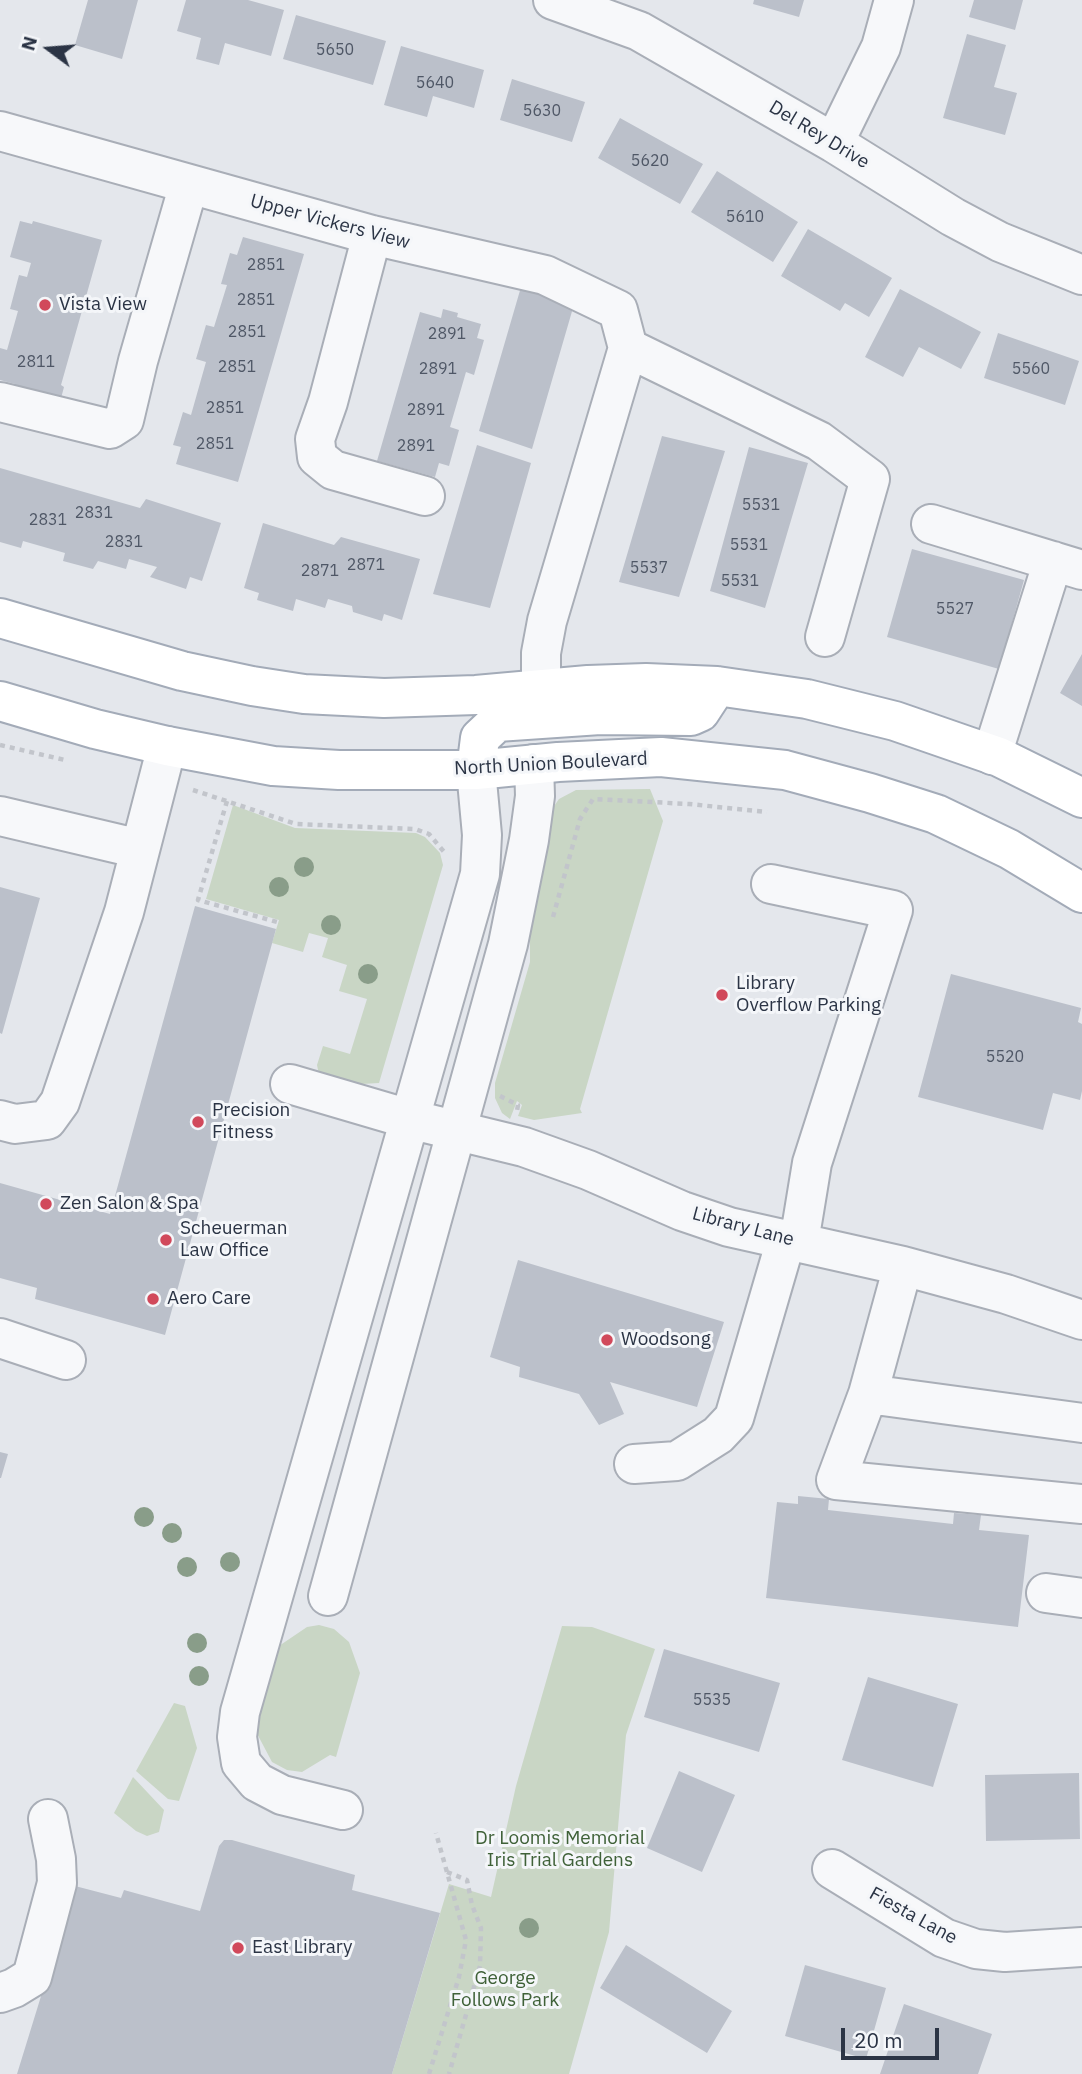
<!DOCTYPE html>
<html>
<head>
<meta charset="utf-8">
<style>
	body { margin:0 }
	#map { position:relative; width:1082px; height:2074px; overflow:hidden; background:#e4e7ec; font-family:"IBM Plex Sans",sans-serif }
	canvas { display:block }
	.north { position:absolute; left:14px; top:14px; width:70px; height:70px; -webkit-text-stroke:5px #f4f6f9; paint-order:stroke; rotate:286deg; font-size:19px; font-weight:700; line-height:28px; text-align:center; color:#2b3445 }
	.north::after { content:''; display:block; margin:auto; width:24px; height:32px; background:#2b3445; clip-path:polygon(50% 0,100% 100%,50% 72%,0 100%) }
	.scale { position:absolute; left:841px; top:2028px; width:98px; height:32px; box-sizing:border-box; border:4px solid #2b3445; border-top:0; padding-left:9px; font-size:21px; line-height:24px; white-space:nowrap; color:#2b3445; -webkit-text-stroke:5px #f4f6f9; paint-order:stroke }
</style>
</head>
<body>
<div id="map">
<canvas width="1082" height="2074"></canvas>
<div class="north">N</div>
<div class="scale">20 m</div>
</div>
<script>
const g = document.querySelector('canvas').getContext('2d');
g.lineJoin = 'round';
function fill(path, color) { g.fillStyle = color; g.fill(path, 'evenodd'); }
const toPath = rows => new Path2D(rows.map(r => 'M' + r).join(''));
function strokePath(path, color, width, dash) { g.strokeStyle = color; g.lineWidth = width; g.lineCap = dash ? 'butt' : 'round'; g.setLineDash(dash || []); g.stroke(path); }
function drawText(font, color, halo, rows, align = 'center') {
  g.font = font + ' "IBM Plex Sans",sans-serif'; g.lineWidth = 6; g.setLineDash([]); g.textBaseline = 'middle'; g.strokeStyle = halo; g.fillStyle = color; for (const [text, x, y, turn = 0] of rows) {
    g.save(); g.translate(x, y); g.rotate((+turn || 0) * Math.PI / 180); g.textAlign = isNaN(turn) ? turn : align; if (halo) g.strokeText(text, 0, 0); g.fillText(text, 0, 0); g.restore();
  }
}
fill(toPath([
	[650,789,663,821,580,1109,582,1113,534,1120,518,1116,522,1105,517,1101,510,1119,502,1113,495,1098,495,1083,530,962,530,915,550,812,559,799,576,790],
	[233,805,295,828,416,833,425,837,440,853,443,865,379,1083,362,1084,321,1074,318,1070,317,1065,323,1046,350,1054,367,999,339,991,347,965,322,957,328,938,309,933,303,952,272,943,279,920,206,899],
	[319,1625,334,1629,349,1642,360,1673,336,1757,330,1755,302,1772,287,1770,272,1762,253,1726,276,1648,307,1627],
	[562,1626,592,1627,655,1649,626,1735,609,1932,569,2074,392,2074,449,1884,491,1897,516,1786],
	[174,1703,185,1706,197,1748,179,1801,168,1799,136,1771],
	[133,1777,164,1810,159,1832,147,1836,136,1831,114,1813]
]), '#c9d6c5');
fill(toPath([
	[88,0,138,0,122,59,75,45],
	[186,0,248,0,284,10,271,56,225,43,219,65,196,59,201,38,177,31],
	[754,0,804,0,799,17,753,4],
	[974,0,1023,0,1015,30,969,17],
	[296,15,386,41,373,85,283,59],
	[967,34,1006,45,994,87,1017,93,1005,135,943,118],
	[401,46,484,70,474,108,433,96,427,117,384,105],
	[512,79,585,102,572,142,500,120],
	[620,118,703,164,680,204,598,158],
	[717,171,798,222,773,262,691,212],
	[20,221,32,224,33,221,102,240,61,385,64,387,60,402,14,390,15,384,0,380,0,348,7,350,18,311,10,309,19,275,27,277,31,263,10,257],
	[808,229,892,278,869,317,845,303,840,311,781,276],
	[243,237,304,254,238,482,176,464,181,447,173,445,183,412,191,415,206,362,196,359,206,325,214,327,227,285,221,284,230,253,237,255],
	[521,287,575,301,532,449,479,431],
	[900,289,981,332,961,369,919,347,903,377,865,357],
	[443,309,458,313,457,317,481,324,477,338,484,340,474,375,466,372,450,427,459,430,449,466,439,463,435,477,377,461,420,312,441,318],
	[998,333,1079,361,1065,405,984,378],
	[662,436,725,451,679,597,619,582],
	[477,445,531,463,490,608,433,594],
	[749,447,808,463,765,608,710,591],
	[0,468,140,508,146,499,221,523,202,581,190,577,186,589,150,577,157,567,129,559,126,569,98,561,93,569,63,561,65,553,23,541,21,548,0,542],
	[263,523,334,545,341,537,420,559,402,620,384,614,382,621,353,612,352,606,328,599,325,608,296,599,293,611,257,600,259,593,244,588],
	[912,549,1024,580,999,669,887,637],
	[1082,654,1082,706,1060,693],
	[0,887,40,898,2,1034,0,1033],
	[195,906,276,929,165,1335,35,1299,37,1288,0,1278,0,1183,110,1214],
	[951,974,1081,1008,1078,1022,1082,1024,1082,1091,1080,1100,1053,1093,1043,1130,918,1097],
	[518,1260,724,1322,697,1407,610,1382,624,1414,599,1425,579,1394,519,1377,520,1367,490,1357],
	[0,1452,8,1454,1,1478,0,1478],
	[798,1496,829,1499,828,1510,953,1524,954,1513,981,1515,979,1530,1029,1535,1018,1627,766,1598,777,1502,798,1504],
	[664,1649,780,1683,759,1752,644,1717],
	[868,1677,958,1704,933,1787,842,1760],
	[679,1771,735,1795,702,1872,647,1848],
	[1079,1773,1080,1839,986,1841,985,1775],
	[224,1840,232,1840,355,1875,352,1890,440,1913,392,2074,17,2074,75,1886,121,1898,124,1890,200,1911,219,1846],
	[626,1945,732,2011,707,2053,600,1988],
	[805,1965,886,1988,866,2059,785,2036],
	[904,2004,992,2034,978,2074,880,2074]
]), '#bbc0ca');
const minor = toPath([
	[553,0,639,31,834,143,953,217,1000,242,1082,275],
	[0,131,372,235,545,275,618,310,628,348],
	[834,143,881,47,894,0],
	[372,235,328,402,315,439,317,457,333,470,425,496],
	[0,402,110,429,124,420,138,361,189,184],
	[931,524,1082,570],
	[541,689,541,653,547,621,628,348,819,441,870,479,825,637],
	[992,755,1053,561],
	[0,816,140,849],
	[771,884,893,910,812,1163,799,1242],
	[290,1084,409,1119,524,1147,588,1170,682,1211,729,1227,903,1266,1006,1294,1082,1320],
	[0,1120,15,1124,47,1120,60,1102,124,912,167,746],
	[903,1266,868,1394,1082,1423],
	[0,1338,66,1360],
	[868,1394,836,1480,1082,1504],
	[634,1464,677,1461,718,1435,734,1418,786,1240],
	[1046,1593,1082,1598],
	[328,1596,508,944,529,840,535,796,534,764],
	[343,1810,282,1795,257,1782,241,1763,237,1737,240,1712,480,874,482,835,476,770],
	[832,1869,944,1938,976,1949,1005,1952,1082,1947],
	[0,1993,14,1988,32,1977,57,1883,56,1859,48,1819]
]);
const major = toPath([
	[0,618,182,671,252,686,304,694,384,698,476,695,588,685,646,683,717,686,807,699,895,721,999,757,1082,798],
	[0,701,95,729,167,746,273,766,339,770,476,770,558,762,661,757,785,770,870,793,936,814,1009,849,1082,893],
	[476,770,480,738,497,722,600,715,691,716,700,712,717,686]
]);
strokePath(minor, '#a9aeb7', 42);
strokePath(major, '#a3abb8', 42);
strokePath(toPath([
	[0,745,65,760],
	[193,790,296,824,415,829,429,834,445,853],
	[227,801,198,900,277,922],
	[553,917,580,819,593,799,689,804,767,812],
	[500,1096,518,1105,517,1111],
	[447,1872,467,1880,472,1905,481,1928,480,1966,449,2074],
	[429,2074,459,1977,466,1940,436,1833]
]), '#c2c5cb', 4.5, [5, 5]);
strokePath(minor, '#f7f8fa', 38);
strokePath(major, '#fff', 38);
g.fillStyle = '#899d89';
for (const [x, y] of [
	[304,867],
	[279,887],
	[331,925],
	[368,974],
	[144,1517],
	[172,1533],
	[230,1562],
	[187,1567],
	[197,1643],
	[199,1676],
	[529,1928]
]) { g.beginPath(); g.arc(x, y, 10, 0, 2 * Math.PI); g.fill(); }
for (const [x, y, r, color] of [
	[45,305,7,"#d1495b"],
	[722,995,7,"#d1495b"],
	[198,1122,7,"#d1495b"],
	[46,1204,7,"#d1495b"],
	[166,1240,7,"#d1495b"],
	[153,1299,7,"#d1495b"],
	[607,1340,7,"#d1495b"],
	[238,1948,7,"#d1495b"]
]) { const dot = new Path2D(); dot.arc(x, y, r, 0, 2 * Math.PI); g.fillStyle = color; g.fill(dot); strokePath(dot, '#f4f6f9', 2.5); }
drawText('16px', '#4f5766', null, [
	["5650",335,50],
	["5640",435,83],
	["5630",542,111],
	["5620",650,161],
	["5610",745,217],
	["2851",266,265],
	["2851",256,300],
	["2851",247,332],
	["2891",447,334],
	["2811",36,362],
	["2851",237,367],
	["2891",438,369],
	["5560",1031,369],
	["2851",225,408],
	["2891",426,410],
	["2851",215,444],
	["2891",416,446],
	["5531",761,505],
	["2831",94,513],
	["2831",48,520],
	["2831",124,542],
	["5531",749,545],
	["2871",366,565],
	["5537",649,568],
	["2871",320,571],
	["5531",740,581],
	["5527",955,609],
	["5520",1005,1057],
	["5535",712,1700]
]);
drawText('19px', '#2b3445', '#f4f6f9', [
	["Del Rey Drive",819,135,31],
	["Upper Vickers View",330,222,15],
	["North Union Boulevard",551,764,-3],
	["Library Lane",743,1227,15],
	["Fiesta Lane",913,1916,29]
]);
drawText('19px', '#2b3445', '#f4f6f9', [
	["Vista View",59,305],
	["Library",736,984],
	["Overflow Parking",736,1006],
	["Precision",212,1111],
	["Fitness",212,1133],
	["Zen Salon & Spa",60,1204],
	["Scheuerman",180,1229],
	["Law Office",180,1251],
	["Aero Care",167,1299],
	["Woodsong",621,1340],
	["East Library",252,1948]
], 'left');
drawText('19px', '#3f6138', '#f4f6f9', [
	["Dr Loomis Memorial",560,1839],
	["Iris Trial Gardens",560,1861],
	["George",505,1979],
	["Follows Park",505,2001]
]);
</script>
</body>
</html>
